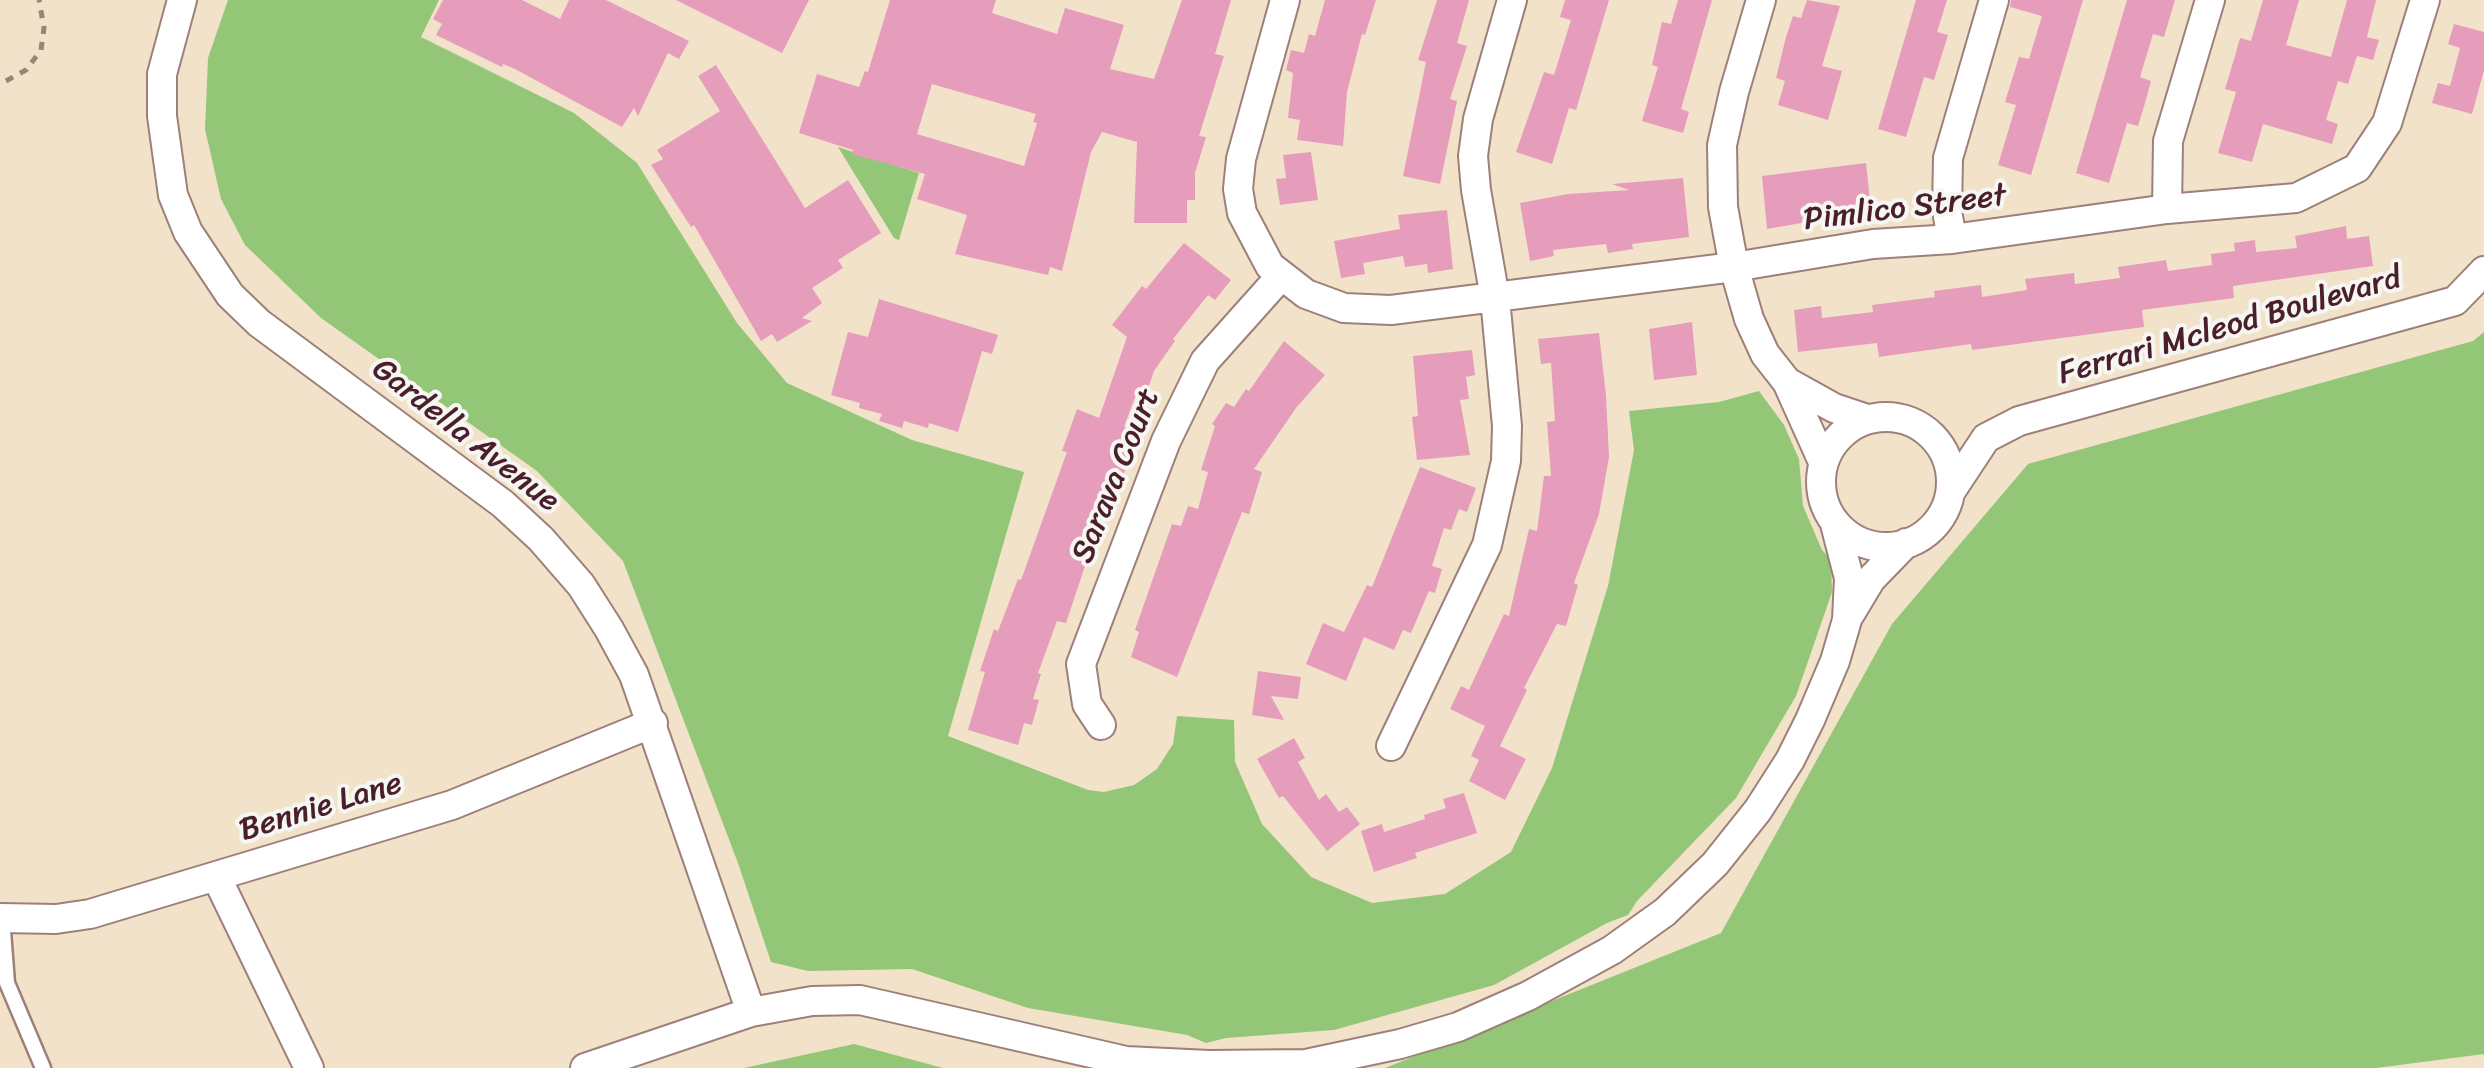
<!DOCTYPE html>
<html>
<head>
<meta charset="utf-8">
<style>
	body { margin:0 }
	canvas { display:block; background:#f2e2c9 }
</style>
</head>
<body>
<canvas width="2484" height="1068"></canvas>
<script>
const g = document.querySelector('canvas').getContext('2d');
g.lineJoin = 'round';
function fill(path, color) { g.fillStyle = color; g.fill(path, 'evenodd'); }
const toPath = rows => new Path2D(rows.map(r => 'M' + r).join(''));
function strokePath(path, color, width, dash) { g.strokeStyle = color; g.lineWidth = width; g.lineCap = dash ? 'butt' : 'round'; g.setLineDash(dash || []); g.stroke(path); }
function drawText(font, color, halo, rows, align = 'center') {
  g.font = font + ' Sriracha,sans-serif'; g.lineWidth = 8; g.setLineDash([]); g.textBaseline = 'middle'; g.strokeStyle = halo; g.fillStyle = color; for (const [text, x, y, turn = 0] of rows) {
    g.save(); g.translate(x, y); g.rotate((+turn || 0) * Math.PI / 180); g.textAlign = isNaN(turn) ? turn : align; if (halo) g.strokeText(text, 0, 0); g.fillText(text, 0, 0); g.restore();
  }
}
fill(toPath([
	[228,0,439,0,421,37,574,113,637,163,737,323,787,383,912,440,1024,472,948,736,1088,790,1104,792,1134,785,1157,769,1173,744,1177,716,1234,720,1235,762,1262,824,1311,877,1372,903,1445,894,1511,852,1552,768,1608,586,1634,450,1629,411,1719,402,1759,391,1784,425,1799,459,1803,506,1822,550,1831,559,1832,592,1796,696,1736,798,1637,901,1628,915,1607,923,1494,985,1334,1030,1226,1038,1206,1043,1187,1035,1028,1008,912,969,808,971,771,962,738,863,623,561,537,471,321,318,245,245,221,199,205,129,208,58],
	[838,147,919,173,899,240,894,238],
	[2484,332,2484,1054,2376,1068,1385,1068,1721,933,1892,624,2028,464,2473,341],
	[854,1044,943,1068,744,1068]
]), '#94c677');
fill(toPath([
	[443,0,522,0,560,19,569,0,606,0,689,41,679,59,668,53,638,116,634,108,622,127,515,69,503,64,502,67,436,35,442,24,433,19],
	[676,0,809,0,782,53],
	[890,0,996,0,992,13,1057,34,1065,8,1124,25,1110,69,1154,79,1182,0,1231,0,1215,54,1224,56,1199,136,1206,137,1195,173,1195,200,1187,200,1187,223,1134,223,1137,142,1102,132,1091,152,1062,271,1050,267,1048,275,955,254,967,215,917,199,925,174,852,154,853,150,799,133,817,74,859,87,865,71,868,72],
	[932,84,1036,114,1033,122,1037,123,1024,166,917,134],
	[1325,0,1376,0,1365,35,1362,34,1347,92,1343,146,1297,140,1300,120,1288,118,1293,73,1286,70,1291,50,1304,53,1309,34,1315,36],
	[1437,0,1469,0,1457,43,1467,46,1450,99,1457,101,1440,184,1403,176,1426,62,1418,60],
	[1565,0,1609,0,1576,110,1569,108,1552,164,1516,152,1544,72,1554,75,1571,20,1560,17],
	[1678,0,1712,0,1681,109,1689,112,1683,133,1642,121,1658,67,1652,65,1662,22,1671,24],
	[1807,0,1840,6,1822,66,1842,71,1828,120,1778,105,1785,81,1776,78,1786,37,1793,16,1801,18],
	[1916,0,1947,0,1937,32,1948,35,1934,80,1924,77,1906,137,1878,129],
	[2011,0,2083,0,2031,175,1998,165,2016,105,2005,102,2019,57,2029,59,2042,16,2010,7],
	[2127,0,2175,0,2164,37,2153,34,2140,77,2151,81,2145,103,2138,126,2127,123,2109,183,2076,173],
	[2263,0,2299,0,2286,45,2331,57,2347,0,2376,0,2367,37,2379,40,2373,60,2357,56,2348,84,2338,81,2326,120,2338,124,2332,144,2263,124,2252,162,2218,153,2236,92,2225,89,2235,56,2240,38,2251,41],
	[2454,24,2484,32,2484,70,2472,114,2432,103,2438,83,2450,86,2460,48,2448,44],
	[716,65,805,208,848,180,881,233,838,260,843,268,812,288,822,303,802,318,812,321,777,342,772,334,761,341,694,225,691,227,651,165,663,159,657,150,720,111,698,76],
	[1311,152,1318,200,1280,205,1276,179,1286,178,1283,155],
	[1866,163,1871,211,1848,214,1850,225,1825,228,1824,219,1767,229,1762,176],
	[1683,178,1689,237,1632,244,1633,249,1608,253,1606,244,1553,250,1554,256,1530,261,1520,203,1568,194,1629,190,1612,184],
	[1447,210,1453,269,1428,273,1427,264,1405,267,1403,256,1363,263,1365,274,1341,278,1334,241,1400,229,1398,215],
	[2346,226,2347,239,2369,236,2373,266,2233,286,2234,298,2142,310,2144,327,1972,350,1971,344,1879,357,1877,343,1798,352,1794,310,1821,306,1822,318,1873,312,1872,305,1935,297,1934,291,1981,285,1982,297,2027,290,2025,279,2074,273,2075,284,2097,281,2120,278,2118,267,2166,260,2168,271,2212,265,2211,254,2235,251,2234,243,2255,240,2256,252,2297,248,2295,236],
	[1184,243,1231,280,1215,300,1208,295,1173,339,1175,341,1154,371,1147,392,1138,389,1124,427,1128,429,1122,447,1132,450,1112,507,1102,503,1081,564,1085,566,1066,623,1057,621,1038,673,1041,674,1033,699,1039,700,1032,725,1024,723,1018,745,968,730,985,672,980,671,994,629,998,631,1018,579,1021,580,1067,452,1062,451,1077,409,1099,418,1127,337,1112,325,1142,286,1146,289],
	[879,299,998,335,992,354,982,351,958,432,929,423,928,428,904,421,902,428,879,421,882,414,859,408,860,403,831,395,848,332,868,337],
	[1692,322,1697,375,1654,380,1649,329],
	[1599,333,1606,395,1609,457,1599,514,1574,583,1578,585,1566,626,1557,624,1524,688,1527,690,1500,746,1526,759,1505,800,1469,781,1479,760,1471,756,1485,726,1450,709,1461,686,1469,690,1504,614,1509,616,1529,529,1537,531,1544,476,1551,476,1547,422,1555,421,1551,363,1541,364,1538,339],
	[1284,341,1325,375,1296,408,1254,469,1262,472,1249,514,1242,512,1177,677,1131,657,1139,632,1135,630,1172,524,1181,526,1188,506,1198,509,1208,472,1201,470,1215,426,1212,424,1226,403,1234,407,1246,389,1249,391],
	[1472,350,1475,375,1466,377,1469,399,1460,400,1470,455,1417,460,1412,417,1418,416,1413,356],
	[1420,467,1476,488,1467,512,1459,509,1451,530,1444,528,1432,566,1442,569,1435,593,1429,591,1411,633,1403,630,1394,650,1364,637,1346,681,1306,664,1323,623,1344,632,1367,585,1372,587],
	[1258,671,1301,677,1298,699,1271,696,1284,720,1252,715],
	[1294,738,1305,758,1298,762,1319,800,1326,794,1339,812,1347,807,1360,824,1327,851,1283,796,1279,798,1257,759],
	[1464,793,1477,833,1415,853,1417,858,1374,872,1361,831,1382,824,1384,832,1425,819,1424,815,1446,808,1443,799]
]), '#e69dbc');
const service = toPath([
	[2,918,7,983,43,1068]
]);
const minor = toPath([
	[182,0,162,74,162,116,173,195,188,232,230,295,259,323,503,504,541,539,581,585,609,629,634,675,751,1012],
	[1285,0,1241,159,1238,189,1242,213,1270,266,1306,294,1344,308,1391,310,1734,267,1873,244,1952,239,2167,209,2296,198,2357,168,2387,123,2425,0],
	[1761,0,1734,92,1722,145,1723,207,1734,267,1749,319,1765,354,1787,382,1823,462],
	[2167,209,2168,141,2210,0],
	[1952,239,1947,211,1948,158,1994,0],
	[1789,383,1834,408,1867,419],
	'1821 482a65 65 0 1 1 130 0a65 65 0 1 1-130 0Z',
	[1951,491,1986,438,2019,421,2455,301,2484,271],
	[1850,614,1871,579,1906,543],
	[1101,725,1087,704,1081,664,1166,441,1205,361,1281,276],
	[1391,746,1487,545,1506,461,1507,426,1495,298,1476,190,1473,156,1478,119,1512,0],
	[216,876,309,1068],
	[0,918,56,919,90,914,452,805,653,723],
	[585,1068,751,1012,812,1001,860,1000,1126,1061,1209,1065,1306,1064,1400,1044,1458,1027,1528,996,1612,950,1665,912,1715,864,1758,810,1790,760,1810,720,1835,661,1847,620,1849,578,1835,524]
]);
strokePath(service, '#9e807a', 19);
strokePath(minor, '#9e807a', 32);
strokePath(toPath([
	[6,81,26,70,41,50,44,28,39,0]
]), '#9e807a', 5, [8, 8]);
strokePath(service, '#fff', 14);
strokePath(minor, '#fff', 28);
drawText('32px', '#4a1f2b', '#f6f6f2', [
	["Pimlico Street",1905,209,-7],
	["Ferrari Mcleod Boulevard",2230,327,-16],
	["Gardella Avenue",465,436,38],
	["Sarava Court",1117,476,-68],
	["Bennie Lane",321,808,-17]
]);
</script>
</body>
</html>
